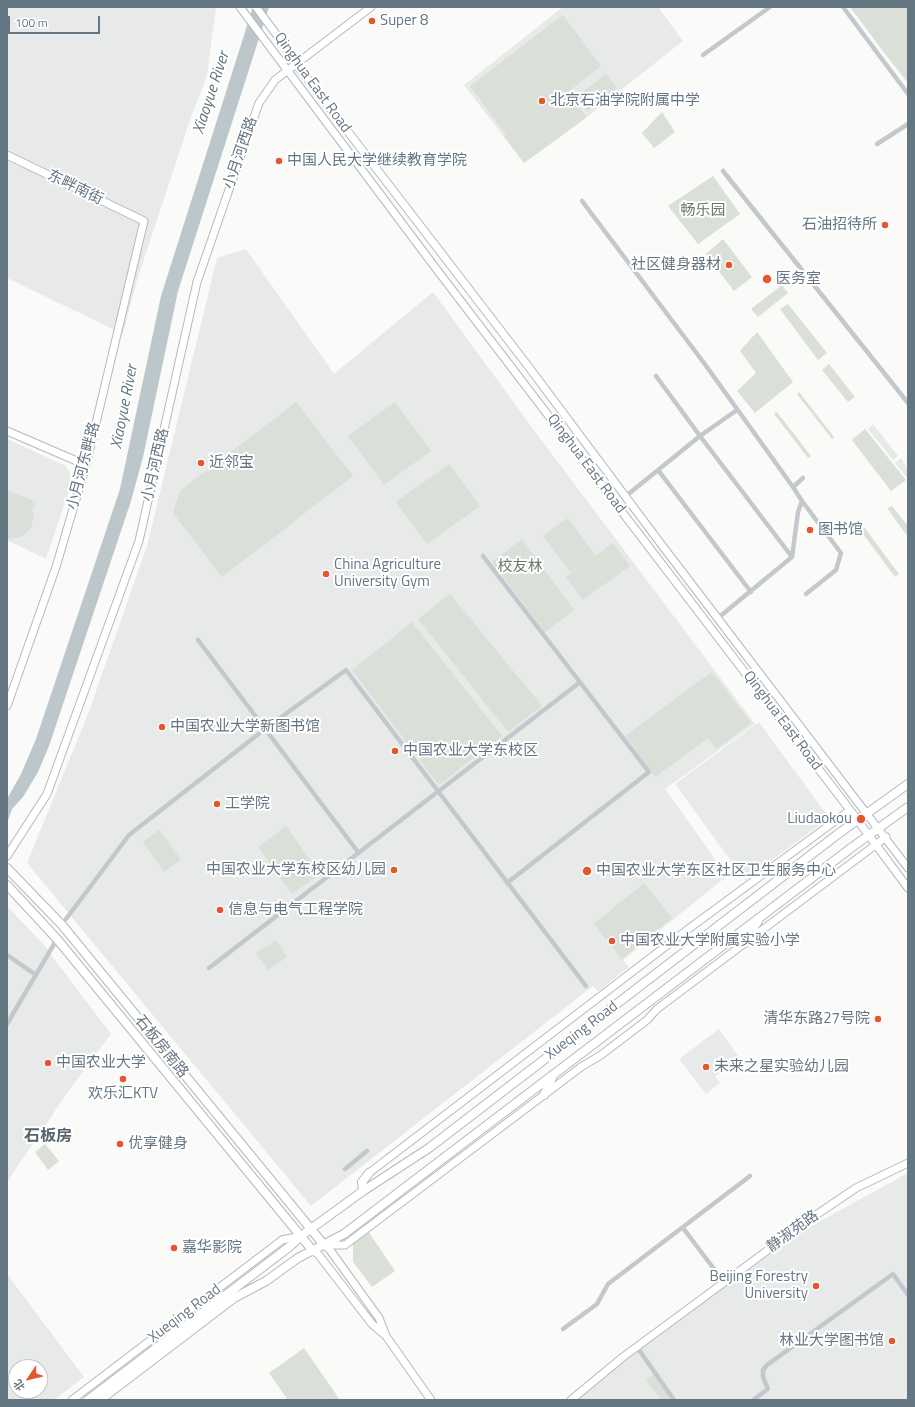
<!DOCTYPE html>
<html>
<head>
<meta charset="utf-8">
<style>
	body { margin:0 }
	#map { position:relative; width:915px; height:1407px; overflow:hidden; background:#fafaf8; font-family:"Titillium Web","Noto Sans SC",sans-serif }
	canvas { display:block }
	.frame { position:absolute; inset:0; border:8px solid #657683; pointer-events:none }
	.north { position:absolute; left:8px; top:1359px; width:40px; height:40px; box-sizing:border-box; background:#fff; border:1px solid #c1c8cd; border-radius:50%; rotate:235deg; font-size:11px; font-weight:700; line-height:16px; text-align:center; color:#657683 }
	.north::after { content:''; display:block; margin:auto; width:14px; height:18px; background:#e4572e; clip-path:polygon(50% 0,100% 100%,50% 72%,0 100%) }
	.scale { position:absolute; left:8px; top:16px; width:92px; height:18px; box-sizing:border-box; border:2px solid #657683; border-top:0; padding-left:5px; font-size:12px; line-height:14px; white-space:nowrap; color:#657683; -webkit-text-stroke:3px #fff; paint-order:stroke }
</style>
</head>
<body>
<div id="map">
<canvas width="915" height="1407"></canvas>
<div class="frame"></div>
<div class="north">北</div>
<div class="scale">100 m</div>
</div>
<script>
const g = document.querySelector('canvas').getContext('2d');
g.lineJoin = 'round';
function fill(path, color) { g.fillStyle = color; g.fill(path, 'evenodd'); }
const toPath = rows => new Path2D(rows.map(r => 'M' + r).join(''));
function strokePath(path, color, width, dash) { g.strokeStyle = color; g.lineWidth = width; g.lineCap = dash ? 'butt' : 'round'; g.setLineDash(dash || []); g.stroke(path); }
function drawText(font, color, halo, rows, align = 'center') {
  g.font = font + ' "Titillium Web","Noto Sans SC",sans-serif'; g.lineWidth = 4; g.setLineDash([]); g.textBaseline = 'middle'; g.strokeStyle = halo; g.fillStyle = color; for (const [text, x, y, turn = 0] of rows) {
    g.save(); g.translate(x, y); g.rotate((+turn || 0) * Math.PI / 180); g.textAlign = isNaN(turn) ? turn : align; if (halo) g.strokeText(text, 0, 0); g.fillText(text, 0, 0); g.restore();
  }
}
fill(toPath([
	[7,7,216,7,207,76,192,114,137,280,123,334,7,278],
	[563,7,658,7,683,41,587,117,524,163,464,85],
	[246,249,334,374,433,292,539,437,755,724,665,789,727,876,623,960,629,967,598,991,593,986,311,1206,27,863,88,714,147,546,217,258],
	[873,424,898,456,893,460,868,429],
	[7,439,66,466,73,479,46,559,7,540],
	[901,458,908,469,908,476,906,477,895,463],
	[759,722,829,818,745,880,675,784],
	[7,906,43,944,111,1034,67,1093,7,1182],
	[719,1029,739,1057,715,1076,720,1083,706,1094,679,1059],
	[908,1173,908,1400,570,1400,793,1236],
	[7,1274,84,1377,54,1400,7,1400],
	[16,1367,40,1367,40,1391,16,1391]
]), '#e8e9e9');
fill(toPath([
	[850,7,908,7,908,83,882,50],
	[563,15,601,66,568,92,587,117,524,163,504,136,506,135,470,86],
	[606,74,617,88,587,111,576,97],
	[662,112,675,132,654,148,642,133],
	[713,176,740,214,698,244,668,206],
	[723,239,752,277,734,291,706,254],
	[782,285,788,293,758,317,751,309],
	[788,304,827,353,818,360,780,309],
	[757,332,793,382,755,413,737,391,756,373,740,351],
	[829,364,855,397,848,402,822,370],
	[799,392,834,437,832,439,797,394],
	[296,402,353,476,222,577,173,513,180,491],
	[395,402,431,451,384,485,348,436],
	[777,412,811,456,808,458,774,414],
	[865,429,906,480,891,491,852,440],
	[449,464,480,506,427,544,396,502],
	[7,490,36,502,32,509,34,516,31,528,22,536,10,539,7,537],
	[892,506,908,526,908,537,887,508],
	[568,518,595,555,571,573,543,536],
	[864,527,899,574,895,577,860,530],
	[522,539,574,610,545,632,492,562],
	[613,543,630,566,583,600,566,577],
	[450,594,542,706,508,732,418,619],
	[412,622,502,736,439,785,352,670],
	[712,672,751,723,716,749,708,738,655,777,625,736],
	[286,826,320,874,292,894,258,847],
	[159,830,181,860,164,872,143,842],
	[644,883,672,918,622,959,594,924],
	[276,940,287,957,268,970,256,953],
	[45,1144,59,1161,48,1170,35,1152],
	[368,1231,395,1271,372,1287,353,1262,353,1242],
	[304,1348,340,1400,288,1400,269,1373],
	[655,1374,673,1400,661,1400,646,1380]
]), '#dadfd7');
fill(toPath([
	[253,7,269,7,178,291,143,457,131,501,49,746,38,772,23,797,12,809,7,823,7,799,21,774,36,739,120,489,161,296]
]), '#bbc7cb');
const secondary = toPath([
	[240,7,434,266,850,810,908,888],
	[256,7,279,38,296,64,528,366,658,540,908,868],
	[7,155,144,221,86,465,56,567,7,706],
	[7,431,86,465],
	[7,856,47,794,139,541,197,282,259,103,275,80,371,7],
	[369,1173,687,930,850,810],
	[324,1245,345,1245,581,1067,601,1055,647,1020,657,1009,886,837],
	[324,1245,330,1250,379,1318,386,1336,431,1400],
	[313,1251,318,1254,372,1324,385,1335],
	[72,1400,282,1240,301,1236],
	[571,1400,623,1357,810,1219,856,1188,908,1163]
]);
const primary = toPath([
	[7,868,62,925,324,1245],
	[7,885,57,939,313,1251],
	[743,944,758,921],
	[544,1095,552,1078],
	[363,1191,362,1182,369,1173],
	[170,1337,172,1324],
	[88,1400,289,1247,301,1236,363,1191,429,1148,838,834,908,784],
	[100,1400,234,1298,266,1281,298,1258,344,1234,851,848,908,807]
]);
strokePath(secondary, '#b3babf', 9);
strokePath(primary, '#b5babe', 10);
strokePath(toPath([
	[843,7,908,94],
	[703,55,770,7],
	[877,144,908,124],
	[723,171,908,403],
	[582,201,704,363,793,487],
	[656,376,700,436,737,410],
	[658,470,751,592],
	[626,496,700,436,792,557],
	[802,501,841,553,836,570,806,594],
	[483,556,649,772,507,883],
	[718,618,792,557,798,512,802,501,793,487,803,478],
	[198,640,358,852],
	[66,919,129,835,265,729,346,670,586,986],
	[7,955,36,975],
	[209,968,579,683],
	[7,1024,57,939],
	[345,1169,367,1151],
	[683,1228,724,1282],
	[563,1329,597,1304,608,1284,750,1176],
	[637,1347,674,1400],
	[753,1400,768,1389,763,1377,763,1370,767,1365,893,1274,908,1295]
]), '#c3c8cc', 4.5);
strokePath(secondary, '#fff', 7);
strokePath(primary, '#fff', 8);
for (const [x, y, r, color] of [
	[372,21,4,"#e4572e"],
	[542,101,4,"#e4572e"],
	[279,161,4,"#e4572e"],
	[885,225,4,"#e4572e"],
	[729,265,4,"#e4572e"],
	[767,279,5,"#e4572e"],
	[201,463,4,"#e4572e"],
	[810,530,4,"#e4572e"],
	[326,574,4,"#e4572e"],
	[162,727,4,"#e4572e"],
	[395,751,4,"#e4572e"],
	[217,804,4,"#e4572e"],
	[861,819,5,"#e4572e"],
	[394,870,4,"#e4572e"],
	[587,871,5,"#e4572e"],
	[220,910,4,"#e4572e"],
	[612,941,4,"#e4572e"],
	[878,1019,4,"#e4572e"],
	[48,1063,4,"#e4572e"],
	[706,1067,4,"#e4572e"],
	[123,1079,4,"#e4572e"],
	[120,1144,4,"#e4572e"],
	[174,1248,4,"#e4572e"],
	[816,1286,4,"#e4572e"],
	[892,1341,4,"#e4572e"]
]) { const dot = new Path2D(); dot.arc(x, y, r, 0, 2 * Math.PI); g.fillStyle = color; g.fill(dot); strokePath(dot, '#fff', 1.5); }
drawText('15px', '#657683', '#fff', [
	["Super 8",380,21],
	["北京石油学院附属中学",550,101],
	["中国人民大学继续教育学院",287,161],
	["石油招待所",877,225,"right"],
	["社区健身器材",721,265,"right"],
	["医务室",776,279],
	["近邻宝",209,463],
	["图书馆",818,530],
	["China Agriculture",334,565],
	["University Gym",334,582],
	["中国农业大学新图书馆",170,727],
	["中国农业大学东校区",403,751],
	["工学院",225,804],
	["Liudaokou",852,819,"right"],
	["中国农业大学东校区幼儿园",386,870,"right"],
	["中国农业大学东区社区卫生服务中心",596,871],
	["信息与电气工程学院",228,910],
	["中国农业大学附属实验小学",620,941],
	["清华东路27号院",870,1019,"right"],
	["中国农业大学",56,1063],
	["未来之星实验幼儿园",714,1067],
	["欢乐汇KTV",123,1094,"center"],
	["优享健身",128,1144],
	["嘉华影院",182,1248],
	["Beijing Forestry",808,1277,"right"],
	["University",808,1294,"right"],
	["林业大学图书馆",884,1341,"right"]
], 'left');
drawText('15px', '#657683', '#fff', [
	["Qinghua East Road",312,83,54],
	["小月河西路",241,153,-71],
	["东畔南街",75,188,26],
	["Qinghua East Road",586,464,53],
	["小月河西路",156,465,-77],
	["小月河东畔路",84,466,-75],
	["Qinghua East Road",782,721,53],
	["Xueqing Road",582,1031,-37],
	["石板房南路",161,1047,51],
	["静淑苑路",793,1232,-36],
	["Xueqing Road",185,1314,-37]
]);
drawText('15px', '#687a64', '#fff', [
	["畅乐园",703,211],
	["校友林",520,567]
]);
drawText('italic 16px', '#60757c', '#fff', [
	["Xiaoyue River",212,93,-72],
	["Xiaoyue River",125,407,-79]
]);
drawText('bold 16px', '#57646e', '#fff', [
	["石板房",48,1137]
]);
</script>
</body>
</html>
